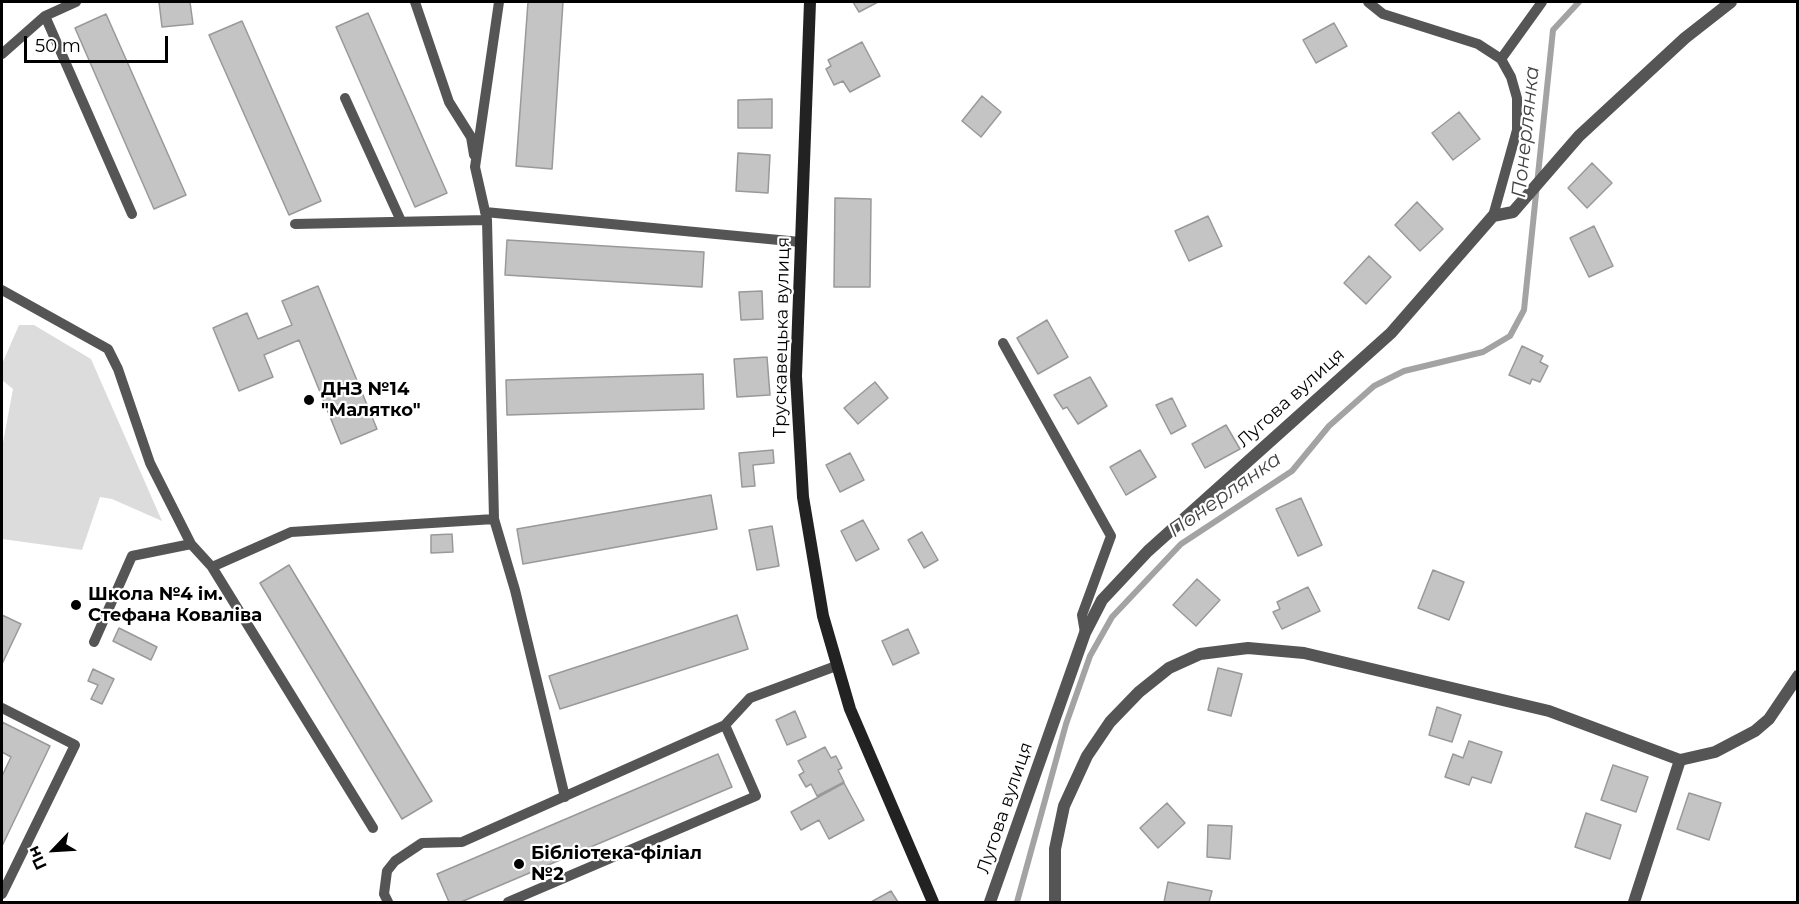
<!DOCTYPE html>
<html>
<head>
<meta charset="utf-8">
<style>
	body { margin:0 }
	#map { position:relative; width:1799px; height:904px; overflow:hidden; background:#fff; font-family:Montserrat,sans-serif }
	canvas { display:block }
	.frame { position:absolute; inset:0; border:3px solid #000; pointer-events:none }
	.north { position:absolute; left:24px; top:820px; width:60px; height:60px; -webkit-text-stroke:4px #fff; paint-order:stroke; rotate:245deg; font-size:16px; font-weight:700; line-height:24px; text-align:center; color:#000 }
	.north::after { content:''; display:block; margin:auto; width:21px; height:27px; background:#000; clip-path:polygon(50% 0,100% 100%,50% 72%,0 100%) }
	.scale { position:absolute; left:24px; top:36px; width:144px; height:27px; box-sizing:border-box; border:3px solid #000; border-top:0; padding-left:8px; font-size:18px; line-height:21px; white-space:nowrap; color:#000; -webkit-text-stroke:4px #fff; paint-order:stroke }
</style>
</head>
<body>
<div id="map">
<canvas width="1799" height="904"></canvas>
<div class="frame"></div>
<div class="north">Пн</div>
<div class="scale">50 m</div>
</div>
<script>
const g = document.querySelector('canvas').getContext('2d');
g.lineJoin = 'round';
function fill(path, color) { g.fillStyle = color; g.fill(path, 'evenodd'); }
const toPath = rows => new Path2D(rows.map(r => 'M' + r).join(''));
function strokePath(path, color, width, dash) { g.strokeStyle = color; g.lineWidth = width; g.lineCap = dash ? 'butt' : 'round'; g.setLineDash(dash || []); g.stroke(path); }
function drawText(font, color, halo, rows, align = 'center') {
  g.font = font + ' Montserrat,sans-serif'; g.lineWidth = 4.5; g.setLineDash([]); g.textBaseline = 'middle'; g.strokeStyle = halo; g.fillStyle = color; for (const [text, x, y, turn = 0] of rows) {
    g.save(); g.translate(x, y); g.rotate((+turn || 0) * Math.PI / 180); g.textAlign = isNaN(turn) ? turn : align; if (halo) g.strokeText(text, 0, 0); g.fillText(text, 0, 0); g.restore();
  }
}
fill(toPath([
	[19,325,34,325,91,359,162,521,112,499,100,497,82,550,2,539,2,448,13,389,2,380,2,364]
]), '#dcdcdc');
strokePath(toPath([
	[1017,902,1066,724,1090,656,1112,617,1181,544,1292,471,1329,426,1374,386,1404,371,1483,352,1510,336,1524,310,1553,30,1579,2]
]), '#a3a3a3', 6);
const building = toPath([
	[159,2,190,2,193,24,162,27,159,2],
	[528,2,563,2,552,169,516,166,528,2],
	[853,2,878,2,859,12,853,2],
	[368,13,447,193,415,207,336,27,368,13],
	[106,14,186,195,154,209,75,28,106,14],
	[242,21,321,201,289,215,209,35,242,21],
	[1334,23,1347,46,1316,63,1303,40,1334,23],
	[862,42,880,76,850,92,843,81,834,85,826,69,831,66,828,60,862,42],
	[982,96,1001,112,981,137,962,121,982,96],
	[772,99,772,128,738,128,738,100,772,99],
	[1459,112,1480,139,1453,160,1432,133,1459,112],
	[738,153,770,155,768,193,736,191,738,153],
	[1592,163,1612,183,1587,208,1568,188,1592,163],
	[835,198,871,199,870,287,834,287,835,198],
	[1417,202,1443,229,1420,251,1395,225,1417,202],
	[1208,216,1222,246,1189,261,1175,231,1208,216],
	[1594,226,1613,266,1589,277,1570,238,1594,226],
	[507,240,704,252,702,287,505,275,507,240],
	[1369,256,1391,277,1366,304,1344,283,1369,256],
	[318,286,377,429,341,444,299,340,264,355,273,377,239,391,213,328,247,313,258,339,292,325,282,301,318,286],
	[762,291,763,319,741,320,739,292,762,291],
	[1047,320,1068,357,1038,374,1017,338,1047,320],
	[1522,346,1543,356,1540,362,1548,366,1540,382,1532,379,1530,384,1509,375,1522,346],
	[767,357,770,395,737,397,734,359,767,357],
	[703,374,704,409,507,415,506,380,703,374],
	[1090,377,1107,406,1078,424,1067,407,1063,409,1054,395,1090,377],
	[875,382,888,398,858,424,844,408,875,382],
	[1172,398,1186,426,1171,434,1156,405,1172,398],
	[1226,425,1240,449,1205,468,1192,444,1226,425],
	[773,450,774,463,753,465,755,486,742,487,739,453,773,450],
	[1140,450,1156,477,1126,495,1110,467,1140,450],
	[850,453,864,480,840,492,826,465,850,453],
	[711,495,717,529,523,564,517,529,711,495],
	[1301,498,1322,545,1298,556,1276,509,1301,498],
	[863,520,879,549,856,561,841,531,863,520],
	[772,526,779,566,757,570,749,530,772,526],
	[922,532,938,560,924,568,908,540,922,532],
	[452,534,453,552,431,553,431,535,452,534],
	[289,565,432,801,402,819,260,583,289,565],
	[1433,570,1464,582,1449,620,1418,608,1433,570],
	[1197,579,1220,600,1196,626,1173,605,1197,579],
	[1308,587,1320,611,1282,629,1273,612,1280,609,1277,602,1308,587],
	[2,615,21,624,2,664,2,615],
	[737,615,748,649,560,709,549,676,737,615],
	[119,628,157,647,151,660,113,641,119,628],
	[908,629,919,653,893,665,882,641,908,629],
	[1218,668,1242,674,1231,716,1208,710,1218,668],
	[93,669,114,679,102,704,91,699,98,685,88,681,93,669],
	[1437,707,1461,715,1452,742,1429,735,1437,707],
	[795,711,806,737,787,745,776,720,795,711],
	[2,722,50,746,2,846,2,776,11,757,2,752,2,722],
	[1469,741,1502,752,1491,783,1472,777,1469,785,1445,777,1453,754,1463,758,1469,741],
	[825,747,831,758,836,756,842,768,838,770,844,782,817,796,811,784,806,787,799,775,804,772,798,761,825,747],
	[718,754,732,787,461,902,449,902,437,874,718,754],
	[1613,765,1648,777,1636,812,1601,800,1613,765],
	[844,783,864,820,829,839,819,820,801,830,791,812,844,783],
	[1689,793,1721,803,1709,840,1677,829,1689,793],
	[1167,803,1185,823,1158,848,1140,828,1167,803],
	[1586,813,1621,825,1610,859,1575,847,1586,813],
	[1208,825,1232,826,1230,859,1207,857,1208,825],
	[1168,882,1212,891,1209,902,1164,902,1168,882],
	[891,891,898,902,871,902,891,891]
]);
fill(building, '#c4c4c4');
strokePath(building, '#999', 1.5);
strokePath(toPath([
	[415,2,449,102,471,137,474,155],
	[499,2,475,167,487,220,494,519,515,590,565,797],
	[1368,2,1383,14,1478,44,1501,59],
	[45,16,132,214],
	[2,54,45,16,76,2],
	[345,98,401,221],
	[485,212,800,242],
	[1493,216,1517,130,1517,98,1511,77,1501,59,1542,2],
	[295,224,487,220],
	[2,290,108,349,118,369,150,463,191,544,212,567,373,828],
	[1003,343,1111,536,1082,615,1085,633],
	[212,567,291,532,494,519],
	[94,642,132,556,191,544],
	[2,708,75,745,2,894],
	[388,902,384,894,387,871,395,861,422,843,462,842,725,725,750,698,836,666],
	[508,902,756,796,725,725]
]), '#555', 10);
strokePath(toPath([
	[990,902,1085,633,1102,600,1148,551,1391,333,1493,216,1513,212,1579,136,1685,38,1731,2],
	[1055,902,1055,849,1064,806,1087,756,1110,722,1139,692,1169,668,1200,654,1248,648,1304,653,1549,711,1680,760,1715,752,1755,731,1769,719,1798,676],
	[1634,902,1680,760]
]), '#555', 12);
strokePath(toPath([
	[810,2,796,376,803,497,823,616,850,709,933,902]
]), '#222', 12);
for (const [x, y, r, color] of [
	[309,400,6,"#000"],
	[76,605,6,"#000"],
	[519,864,6,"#000"]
]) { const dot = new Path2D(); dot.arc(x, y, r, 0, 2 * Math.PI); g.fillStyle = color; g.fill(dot); strokePath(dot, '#fff', 2); }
drawText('18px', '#000', '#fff', [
	["Трускавецька вулиця",782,337,-89],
	["Лугова вулиця",1291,398,-42],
	["Лугова вулиця",1005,808,-71]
]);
drawText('bold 18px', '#000', '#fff', [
	["ДНЗ №14",321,390],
	["\"Малятко\"",321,411],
	["Школа №4 ім.",88,595],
	["Стефана Коваліва",88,616],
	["Бібліотека-філіал",531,854],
	["№2",531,875]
], 'left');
drawText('italic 20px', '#444', '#fff', [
	["Понерлянка",1526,132,-84],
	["Понерлянка",1225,495,-35]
]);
</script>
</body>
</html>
